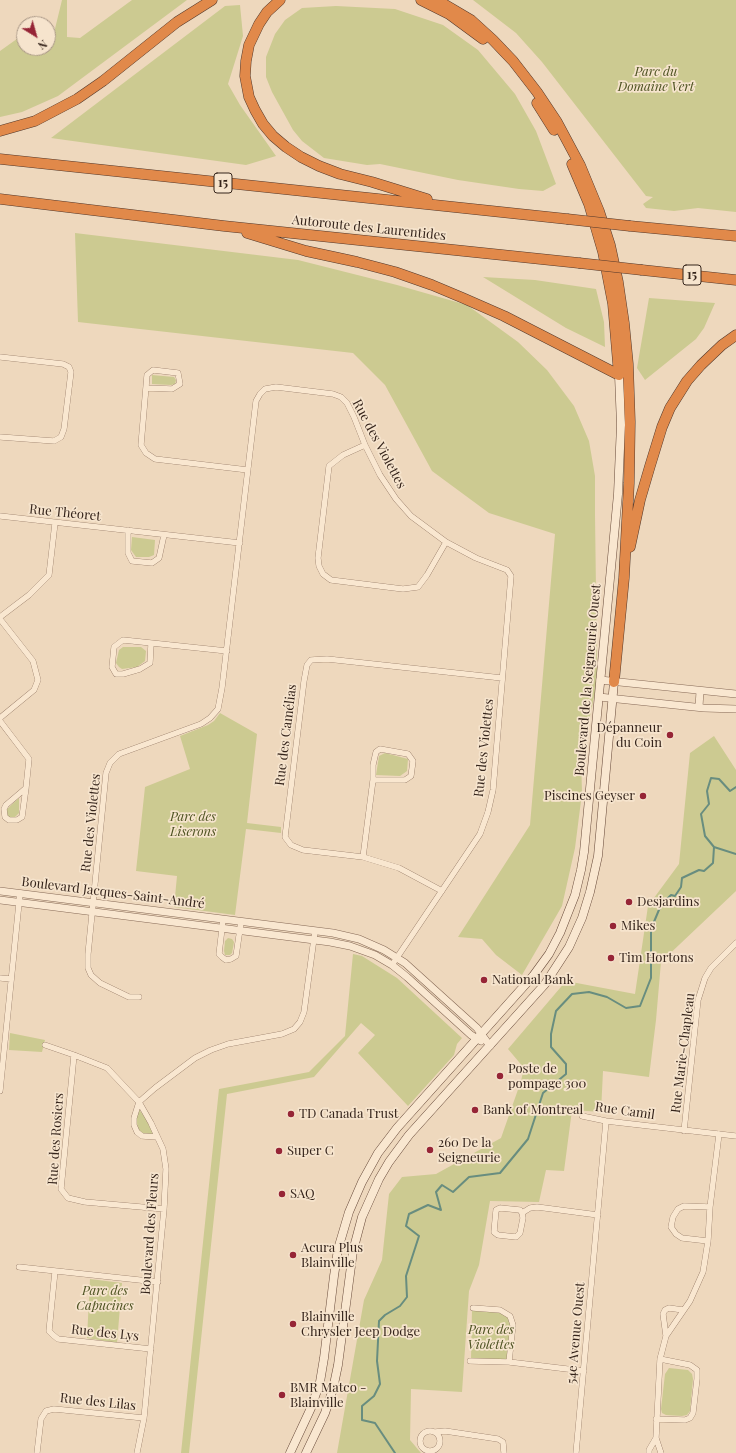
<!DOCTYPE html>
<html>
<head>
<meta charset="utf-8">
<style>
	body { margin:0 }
	#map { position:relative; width:736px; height:1453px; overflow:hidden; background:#eed8bd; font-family:"Playfair Display",serif }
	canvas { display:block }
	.north { position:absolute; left:16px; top:16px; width:40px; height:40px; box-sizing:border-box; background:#f6e4cd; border:1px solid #a99786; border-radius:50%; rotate:143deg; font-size:11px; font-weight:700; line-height:16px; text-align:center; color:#35241b }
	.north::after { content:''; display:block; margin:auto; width:14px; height:18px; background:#962536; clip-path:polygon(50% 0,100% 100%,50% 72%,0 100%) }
</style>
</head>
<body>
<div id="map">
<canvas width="736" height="1453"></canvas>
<div class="north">N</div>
</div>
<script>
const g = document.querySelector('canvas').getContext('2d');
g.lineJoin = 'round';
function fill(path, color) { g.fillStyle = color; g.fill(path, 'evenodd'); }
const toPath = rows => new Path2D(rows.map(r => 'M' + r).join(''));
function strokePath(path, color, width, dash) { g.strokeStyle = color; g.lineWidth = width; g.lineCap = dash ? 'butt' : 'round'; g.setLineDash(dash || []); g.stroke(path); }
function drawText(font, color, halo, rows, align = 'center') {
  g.font = font + ' "Playfair Display",serif'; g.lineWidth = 3.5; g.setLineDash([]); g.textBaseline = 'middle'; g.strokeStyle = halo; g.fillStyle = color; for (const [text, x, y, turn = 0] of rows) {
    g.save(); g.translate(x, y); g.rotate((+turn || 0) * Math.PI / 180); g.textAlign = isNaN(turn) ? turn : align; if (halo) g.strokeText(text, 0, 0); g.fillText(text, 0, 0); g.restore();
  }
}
fill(toPath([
	[62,0,67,0,67,37,80,38,132,0,187,0,58,96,22,112,0,117,0,51,21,36,24,37,24,48,48,48,48,39,53,37],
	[473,0,736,0,736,212,698,208,674,211,646,208,643,204,653,197,646,196,542,62,516,33],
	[240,5,243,36,228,84,240,105,276,156,246,165,51,138,225,6],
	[336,6,395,9,443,25,478,50,515,94,536,131,556,184,543,191,519,189,458,180,380,164,367,165,324,158,302,141,293,130,272,92,266,77,266,57,275,34,285,20,302,8],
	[75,233,298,260,397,285,467,305,518,342,547,370,574,406,589,441,595,476,595,515,597,667,596,688,581,757,582,793,575,848,562,906,522,975,496,955,482,939,458,937,530,825,555,534,489,513,432,471,385,385,353,353,78,322],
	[483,277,535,280,596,289,604,322,605,347,566,328],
	[649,298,715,303,704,328,696,339,645,380,637,368],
	[152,375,174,377,176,380,175,384,171,385,152,384],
	[132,537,155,540,154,555,149,557,136,557,131,550],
	[123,647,141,647,146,651,145,661,137,667,122,669,119,667,116,663,119,650],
	[220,713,257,734,247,823,281,827,281,833,246,829,235,915,174,907,177,876,136,871,145,787,190,769,180,736,208,725,214,721],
	[714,736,736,770,736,891,661,962,656,1020,649,1077,603,1071,601,1112,572,1110,564,1171,546,1170,539,1202,490,1201,479,1265,469,1291,462,1392,411,1389,410,1440,421,1453,337,1453,364,1300,382,1260,389,1194,402,1177,436,1174,501,1138,521,1081,524,1068,508,1049,566,981,635,994,648,906,679,864,690,753],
	[385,753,408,759,407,771,400,776,376,775,379,756],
	[19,798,19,813,15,817,9,817,7,814,7,809],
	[228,938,232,939,234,942,232,953,230,955,225,955,224,951,225,941],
	[353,954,362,956,397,978,462,1038,457,1044,454,1055,408,1106,358,1053,375,1035,361,1023,314,1077,227,1094,189,1453,181,1453,219,1089,309,1072,345,1036],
	[10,1033,45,1040,42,1052,9,1050],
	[138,1108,149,1123,154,1134,142,1134,139,1131,136,1119],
	[90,1279,122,1283,117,1343,87,1338],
	[472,1309,497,1310,508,1315,512,1324,509,1362,471,1360],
	[669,1368,688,1370,692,1374,693,1379,690,1411,687,1415,682,1416,666,1415,662,1413,661,1409,665,1374]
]), '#ccca91');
strokePath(toPath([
	[714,847,736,854],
	[395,1453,375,1423,362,1420,362,1406,374,1396,380,1384,377,1361,379,1321,385,1315,400,1306,407,1297,406,1276,419,1236,406,1226,409,1214,428,1205,441,1210,436,1192,442,1185,453,1192,469,1177,500,1173,528,1139,543,1093,566,1074,566,1064,551,1047,551,1034,556,1011,572,994,589,992,607,997,626,1008,640,1006,651,978,651,929,661,905,671,895,675,896,681,887,682,878,699,870,704,871,713,863,714,847,705,836,701,814,709,804,707,791,711,778,719,779,730,791,736,787]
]), '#688d7f', 2);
const minor = toPath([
	[0,357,63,364,69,367,71,372,64,429,61,437,54,441,0,437],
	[147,388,172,389,180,384,178,373,153,370,147,375,141,445,146,453,155,459,248,470],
	[365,445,343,455,329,466,318,558,319,566,323,574,331,580,403,589,418,587,427,575,446,542],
	[0,516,240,543],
	[128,530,128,553,132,561,152,563,159,558,164,535],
	[0,617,29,595,49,575,55,523],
	[0,619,33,661,38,680,34,690,0,718],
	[151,644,150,663,140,669,123,674,116,674,112,667,114,647,123,640,227,651],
	[0,721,29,759,26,788,22,817,17,820,9,820,5,817,4,809,6,805,26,788],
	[363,857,373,780,373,765,376,752,380,749,408,754,413,761,411,776,405,780,373,780],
	[442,891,399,868,363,857,303,850,291,845,285,837,304,681,307,665,311,660,327,659,502,678],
	[223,920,219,954,222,957,226,960,231,959,236,956,241,922],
	[0,978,11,979],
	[139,997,129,997,100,983,91,975,88,968,88,954,106,773,110,763,119,754,201,724,210,718,218,709,222,688,256,401,260,394,265,389,276,387,333,394,341,397,347,403,354,417,365,445,380,475,396,499,411,516,446,542,476,558,507,570,511,576,493,790,488,812,480,834,392,965],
	[45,1045,74,1055,107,1068,139,1102,151,1123,163,1149,166,1169,164,1209,144,1418,137,1453],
	[74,1055,61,1189,68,1198,85,1202,164,1209],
	[0,1091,20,893],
	[582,1116,606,1121,736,1136],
	[684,1131,698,1000,705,978,711,968,736,943],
	[157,1137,142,1136,137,1132,134,1125,134,1118,139,1102,155,1088,195,1058,211,1050,228,1044,282,1034,294,1029,300,1022,304,1012,315,931],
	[500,1208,520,1210,522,1213,523,1218,520,1233,516,1237,498,1235,494,1232,496,1210,500,1208],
	[522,1213,530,1208,537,1207,598,1215],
	[708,1241,682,1238,676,1234,671,1227,673,1217,678,1209,684,1206,710,1207],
	[19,1267,158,1282],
	[55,1271,49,1331,53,1335,58,1339,151,1349],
	[473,1308,500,1310,510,1316,513,1325,509,1362],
	[666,1336,663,1314,665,1310,669,1308,683,1310],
	[470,1361,509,1362,584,1371],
	[656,1419,685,1420,690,1418,693,1413,697,1379,697,1370,690,1365,660,1359],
	'420 1441a10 10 0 1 1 20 0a10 10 0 1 1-20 0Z',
	[435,1432,445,1431,498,1439,503,1442,504,1453],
	[37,1453,41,1419,46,1411,54,1409,144,1418],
	[576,1453,606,1121],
	[649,1453,649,1450,656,1438],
	[661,1453,656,1438,660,1359,666,1336,690,1301,703,1272,708,1241,710,1207,719,1134]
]);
const tertiary = toPath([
	[600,680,736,694],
	[599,697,704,708,736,709],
	[699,707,700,691],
	[0,891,333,933,359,939,384,950,405,963,477,1028,490,1046],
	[0,900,330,942,350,946,375,955,392,965,407,977,471,1035,481,1041]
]);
const secondary = toPath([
	[290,1453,311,1408,320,1382,324,1358,334,1276,338,1249,349,1212,362,1182,378,1153,397,1128,533,976,549,954,560,933,575,895,581,870,584,852,618,494,621,425,619,375],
	[306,1453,325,1413,333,1389,338,1365,353,1251,362,1217,379,1179,389,1162,409,1135,545,984,569,947,582,918,590,892,598,856,614,682]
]);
const motorway = toPath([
	[280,0,267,12,259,24,249,45,246,61,245,76,249,97,255,110,263,124,273,136,286,147,301,157,319,166,340,174,372,182,427,199],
	[421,0,449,14,483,39],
	[437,0,471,20,493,40,513,61,537,92,557,122,580,165,599,211,610,245,618,282,624,323,628,364,630,422,629,483,624,578,614,682],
	[537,103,554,130],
	[0,131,35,121,77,99,103,81,177,22,212,0],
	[0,159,567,219],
	[572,164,589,204,603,252,613,304,619,375],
	[0,199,224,226,579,263],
	[630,226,736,236],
	[247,233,306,251,357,262,395,272,432,285,463,298,504,316,619,375],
	[642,270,736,280],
	[630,547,640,500,650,466,662,427,670,408,687,381,701,365,722,345,736,335]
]);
strokePath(minor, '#866956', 6);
strokePath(tertiary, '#866956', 8);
strokePath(secondary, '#684a3a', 9);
strokePath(motorway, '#53382b', 11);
strokePath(minor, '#f9e7d0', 5.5);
strokePath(tertiary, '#f9e7d0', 7);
strokePath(secondary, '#f9e7d0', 8);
strokePath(motorway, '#e1894a', 10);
const motorwayBridge = toPath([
	[567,219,630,226],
	[579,263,642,270]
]);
strokePath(motorwayBridge, '#53382b', 11, []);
strokePath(motorwayBridge, '#e1894a', 10);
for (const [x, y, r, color] of [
	[670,735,4,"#962536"],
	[643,796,4,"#962536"],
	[629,902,4,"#962536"],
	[613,926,4,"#962536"],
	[611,958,4,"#962536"],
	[484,980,4,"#962536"],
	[500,1076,4,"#962536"],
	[475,1110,4,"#962536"],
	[291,1114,4,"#962536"],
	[430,1150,4,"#962536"],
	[279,1151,4,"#962536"],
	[282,1194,4,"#962536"],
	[293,1255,4,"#962536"],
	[293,1324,4,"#962536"],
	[282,1395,4,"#962536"]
]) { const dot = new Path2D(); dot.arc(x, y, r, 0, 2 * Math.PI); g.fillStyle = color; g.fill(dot); strokePath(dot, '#f6e4cd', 1.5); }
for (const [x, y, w] of [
	[223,183,18],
	[692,275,18]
]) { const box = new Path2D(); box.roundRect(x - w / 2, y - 10, w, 20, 3); g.fillStyle = '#f6e4cd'; g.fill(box); strokePath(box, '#35241b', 1); }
drawText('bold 12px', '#35241b', null, [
	["15",223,183],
	["15",692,275]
]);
drawText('italic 13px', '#4d5221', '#f6e4cd', [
	["Parc du",656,72],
	["Domaine Vert",656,87],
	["Parc des",193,817],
	["Liserons",193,832],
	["Parc des",105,1291],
	["Capucines",105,1306],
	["Parc des",491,1330],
	["Violettes",491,1345]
]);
drawText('13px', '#35241b', '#f6e4cd', [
	["Autoroute des Laurentides",369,228,6],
	["Rue des Violettes",379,444,62],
	["Rue Théoret",65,513,6],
	["Boulevard de la Seigneurie Ouest",588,680,-85],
	["Rue des Camélias",286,735,-83],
	["Rue des Violettes",484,748,-84],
	["Rue des Violettes",91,823,-84],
	["Boulevard Jacques-Saint-André",113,893,7],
	["Rue Marie-Chapleau",683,1053,-83],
	["Rue Camil",625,1111,8],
	["Rue des Rosiers",56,1139,-86],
	["Boulevard des Fleurs",150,1234,-86],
	["Rue des Lys",105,1333,6],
	["54e Avenue Ouest",576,1333,-85],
	["Rue des Lilas",98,1402,6]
]);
drawText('13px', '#35241b', '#f6e4cd', [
	["Dépanneur",662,728,"right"],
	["du Coin",662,743,"right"],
	["Piscines Geyser",635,796,"right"],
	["Desjardins",637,902],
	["Mikes",621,926],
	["Tim Hortons",619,958],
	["National Bank",492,980],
	["Poste de",508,1069],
	["pompage 300",508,1084],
	["Bank of Montreal",483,1110],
	["TD Canada Trust",299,1114],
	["260 De la",438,1143],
	["Seigneurie",438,1158],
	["Super C",287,1151],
	["SAQ",290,1194],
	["Acura Plus",301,1248],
	["Blainville",301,1263],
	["Blainville",301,1317],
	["Chrysler Jeep Dodge",301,1332],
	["BMR Matco -",290,1388],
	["Blainville",290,1403]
], 'left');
</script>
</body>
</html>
